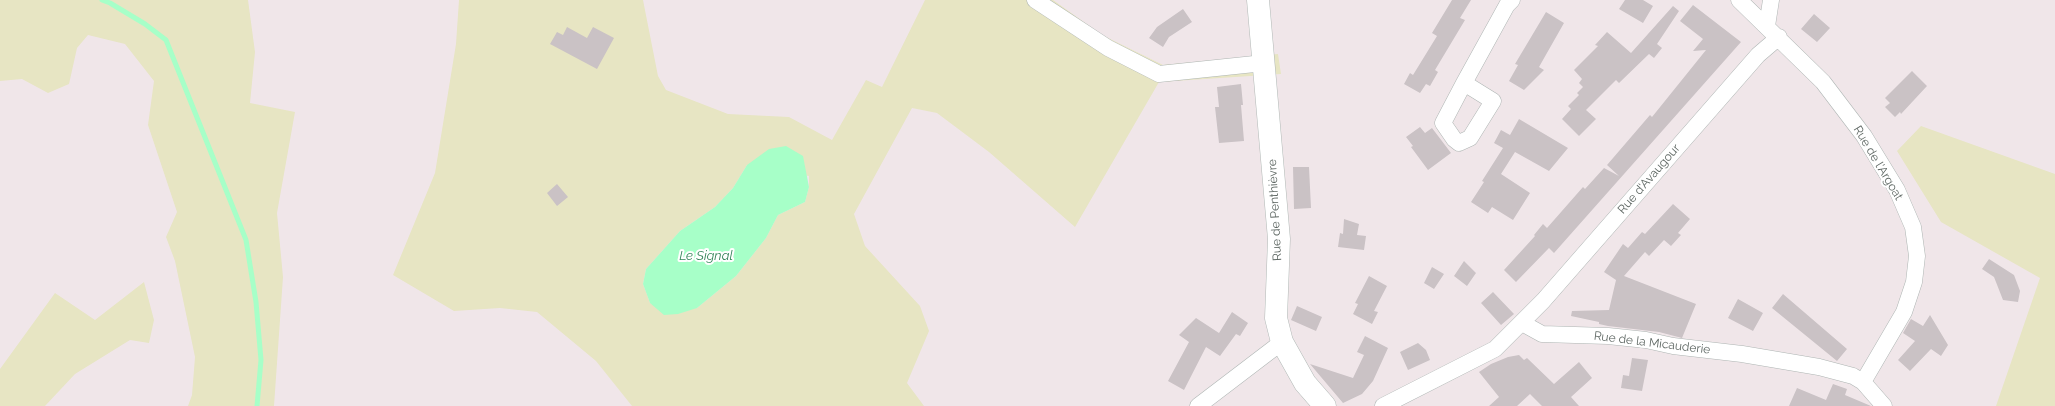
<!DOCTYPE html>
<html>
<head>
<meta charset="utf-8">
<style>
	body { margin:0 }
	canvas { display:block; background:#f0e6e9 }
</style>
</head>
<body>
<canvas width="2055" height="406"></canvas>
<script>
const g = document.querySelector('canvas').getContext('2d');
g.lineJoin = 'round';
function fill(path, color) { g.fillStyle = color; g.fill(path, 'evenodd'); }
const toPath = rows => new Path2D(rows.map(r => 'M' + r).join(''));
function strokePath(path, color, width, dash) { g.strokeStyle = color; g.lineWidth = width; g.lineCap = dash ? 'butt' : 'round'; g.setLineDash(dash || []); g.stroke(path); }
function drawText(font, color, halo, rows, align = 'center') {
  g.font = font + ' Raleway,sans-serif'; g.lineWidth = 4; g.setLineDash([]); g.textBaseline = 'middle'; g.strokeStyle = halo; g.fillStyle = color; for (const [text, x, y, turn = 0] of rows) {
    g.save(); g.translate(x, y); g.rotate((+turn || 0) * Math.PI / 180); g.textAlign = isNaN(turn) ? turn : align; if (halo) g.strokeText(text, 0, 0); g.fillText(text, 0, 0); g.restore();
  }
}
fill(toPath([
	[0,0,248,0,255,52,250,103,295,112,277,213,283,277,274,406,188,406,192,395,195,357,175,261,166,237,177,212,148,125,154,81,125,44,88,35,77,48,69,84,48,93,22,79,0,81],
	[459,0,643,0,658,76,666,90,728,114,789,117,832,140,866,80,882,87,925,0,1053,0,1102,35,1163,65,1278,54,1281,74,1159,82,1075,227,989,152,937,113,912,108,854,214,865,246,920,306,929,331,907,383,924,406,632,406,596,361,537,312,500,308,454,311,393,275,435,173,456,44],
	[747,165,809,176,809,187,805,202,778,215,766,238,736,276,697,308,650,303,643,284,646,269,680,231,715,207,733,188],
	[1921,126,2055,174,2055,406,1996,406,2040,278,1941,222,1897,151],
	[144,282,154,320,149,343,130,340,75,374,45,406,0,406,0,369,55,293,95,320]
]), '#e7e5c3');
fill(toPath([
	[786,146,803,156,809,187,805,202,778,215,766,238,736,276,697,308,678,314,664,315,650,303,643,284,646,269,680,231,715,207,733,188,747,165,769,149]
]), '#a7ffc8');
strokePath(toPath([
	[102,0,110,3,145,24,166,40,246,240,256,302,261,360,257,406]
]), '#a7ffc8', 5);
fill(toPath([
	[1452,0,1471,0,1460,18,1465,20,1435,70,1438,72,1430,86,1426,84,1420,93,1404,84,1410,73,1413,75,1437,36,1432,33],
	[1625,0,1643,0,1653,6,1643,23,1619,9],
	[1693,5,1741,42,1554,253,1549,248,1516,282,1504,270,1535,236,1534,235,1543,224,1547,228,1583,187,1585,189,1604,168,1619,176,1607,165,1650,115,1652,117,1706,50,1693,51,1703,39,1680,21],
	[1673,6,1679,11,1657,44,1662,48,1654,58,1649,54,1619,83,1616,80,1586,110,1596,119,1579,136,1562,119,1571,109,1568,106,1579,95,1577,93,1583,87,1579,83,1582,79,1574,70,1598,46,1595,45,1607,32,1631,53],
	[1183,9,1192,22,1169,37,1163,47,1149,38,1157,27],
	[1546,12,1564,23,1539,67,1544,70,1524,90,1509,81,1518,65,1515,64],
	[1814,14,1830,28,1817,42,1801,29],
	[567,27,587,38,593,27,614,38,597,69,550,44,557,32,563,35],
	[1912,71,1927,86,1901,114,1900,112,1895,117,1885,107,1890,103,1885,98],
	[1241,84,1243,105,1241,105,1244,141,1219,143,1215,107,1219,107,1217,87],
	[1519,119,1568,148,1549,171,1515,152,1501,174,1530,193,1513,220,1492,207,1488,213,1471,202,1484,182,1482,181,1503,148,1494,143,1501,130,1510,135],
	[1420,127,1425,133,1432,128,1451,153,1428,170,1411,147,1413,146,1406,137],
	[1293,167,1309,167,1311,208,1294,209],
	[557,184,568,197,557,206,547,193],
	[1673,204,1690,219,1678,233,1681,235,1671,246,1664,240,1649,256,1645,252,1624,276,1696,304,1682,338,1659,332,1608,326,1599,324,1599,322,1571,316,1572,311,1609,310,1616,280,1604,272,1623,244,1628,248,1642,232,1645,234],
	[1344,219,1359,224,1357,235,1366,236,1364,250,1338,247,1340,233,1343,234],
	[1989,259,2014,275,2020,291,2018,302,2003,300,1994,277,1982,269],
	[1464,261,1476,273,1467,286,1454,276],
	[1432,267,1444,274,1434,289,1424,283],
	[1369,276,1387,286,1374,311,1378,312,1372,324,1353,314,1358,304,1355,303],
	[1493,292,1514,314,1501,325,1481,303],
	[1783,294,1847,349,1837,361,1772,308],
	[1738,299,1763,313,1753,331,1728,318],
	[1297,306,1322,317,1316,331,1291,320],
	[1232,312,1248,323,1240,336,1236,334,1220,356,1206,347,1184,390,1168,381,1189,342,1179,335,1196,318,1219,333],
	[1930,315,1948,345,1941,356,1931,349,1910,371,1898,360,1915,341,1903,333,1911,319,1923,326],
	[1365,336,1388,348,1373,381,1362,394,1343,403,1310,364,1353,378,1364,355,1357,352],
	[1418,343,1426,350,1430,360,1408,370,1400,352],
	[1519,355,1524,360,1527,358,1554,384,1579,362,1592,378,1571,397,1579,406,1542,406,1530,394,1517,406,1489,406,1499,397,1479,372,1491,364,1508,357],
	[1632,358,1648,360,1642,391,1621,388,1623,375,1629,376],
	[1833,384,1847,389,1845,395,1871,406,1789,406,1797,388,1826,400]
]), '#cac2c5');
const street = toPath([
	[1035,0,1108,48,1159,74,1264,63],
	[1739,0,1823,82,1864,136,1897,190,1913,227,1917,256,1914,282,1904,312,1863,382],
	[1767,26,1771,0],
	[1464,83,1493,101,1470,138,1459,143,1454,139,1443,123,1464,83,1507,5,1512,0],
	[1522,323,1542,334,1608,336,1646,340,1673,346,1742,354,1819,367,1853,376,1863,382,1884,406],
	[1198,406,1282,342],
	[1383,406,1495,349,1543,301,1758,55,1779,37]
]);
const secondary = toPath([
	[1258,0,1279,239,1276,318,1282,342,1305,383,1325,406]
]);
strokePath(street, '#aeb5b3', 17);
strokePath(secondary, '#b0b8b5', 23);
strokePath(street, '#fff', 16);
strokePath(secondary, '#fff', 22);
drawText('12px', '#5d6662', '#fff', [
	["Rue de l'Argoat",1878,163,59],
	["Rue d'Avaugour",1649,179,-49],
	["Rue de Penthièvre",1275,210,-93],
	["Rue de la Micauderie",1652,343,7]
]);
drawText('italic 13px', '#358559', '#fff', [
	["Le Signal",706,256]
]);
</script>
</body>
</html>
